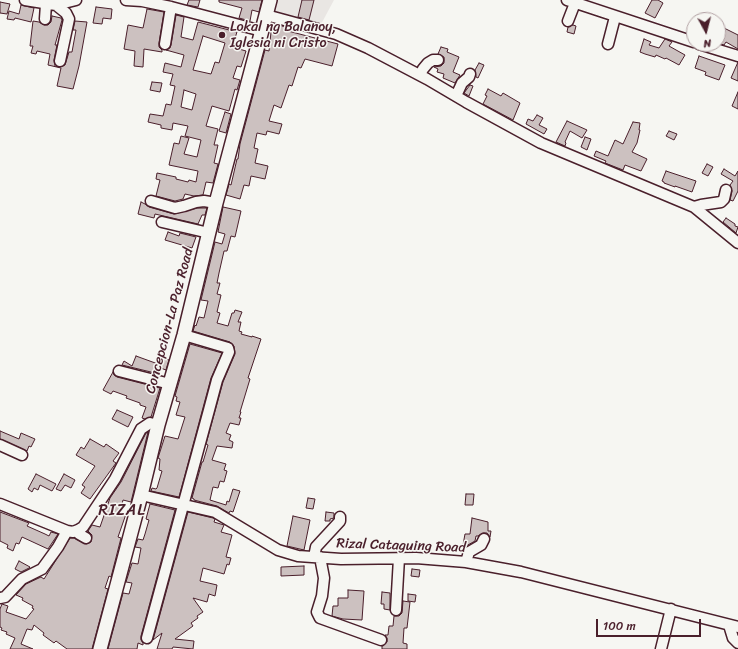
<!DOCTYPE html>
<html>
<head>
<meta charset="utf-8">
<style>
	body { margin:0 }
	#map { position:relative; width:738px; height:649px; overflow:hidden; background:#f6f6f2; font-family:Sriracha,sans-serif }
	canvas { display:block }
	.north { position:absolute; left:686px; top:12px; width:40px; height:40px; box-sizing:border-box; background:#f6f6f2; border:1px solid #b1a0a2; border-radius:50%; rotate:173deg; font-size:11px; font-weight:700; line-height:16px; text-align:center; color:#4a1f2b }
	.north::after { content:''; display:block; margin:auto; width:14px; height:18px; background:#4a1f2b; clip-path:polygon(50% 0,100% 100%,50% 72%,0 100%) }
	.scale { position:absolute; left:596px; top:619px; width:105px; height:18px; box-sizing:border-box; border:2px solid #4a1f2b; border-top:0; padding-left:5px; font-size:12px; line-height:14px; white-space:nowrap; color:#4a1f2b; -webkit-text-stroke:3px #f6f6f2; paint-order:stroke }
</style>
</head>
<body>
<div id="map">
<canvas width="738" height="649"></canvas>
<div class="north">N</div>
<div class="scale">100 m</div>
</div>
<script>
const g = document.querySelector('canvas').getContext('2d');
g.lineJoin = 'round';
function fill(path, color) { g.fillStyle = color; g.fill(path, 'evenodd'); }
const toPath = rows => new Path2D(rows.map(r => 'M' + r).join(''));
function strokePath(path, color, width, dash) { g.strokeStyle = color; g.lineWidth = width; g.lineCap = dash ? 'butt' : 'round'; g.setLineDash(dash || []); g.stroke(path); }
function drawText(font, color, halo, rows, align = 'center') {
  g.font = font + ' Sriracha,sans-serif'; g.lineWidth = 3; g.setLineDash([]); g.textBaseline = 'middle'; g.strokeStyle = halo; g.fillStyle = color; for (const [text, x, y, turn = 0] of rows) {
    g.save(); g.translate(x, y); g.rotate((+turn || 0) * Math.PI / 180); g.textAlign = isNaN(turn) ? turn : align; if (halo) g.strokeText(text, 0, 0); g.fillText(text, 0, 0); g.restore();
  }
}
fill(toPath([
	[277,0,334,0,319,28,273,14]
]), '#e9e6e3');
const building = toPath([
	[189,0,200,0,198,7,187,5,189,0],
	[219,0,262,0,259,12,252,10,250,21,239,18,242,8,219,2,219,0],
	[302,0,314,0,309,20,298,17,302,0],
	[652,0,658,0,663,3,655,18,645,13,652,0],
	[0,2,10,4,7,14,0,13,0,2],
	[21,5,34,8,31,22,15,18,14,20,7,19,9,11,19,14,21,5],
	[96,7,112,9,111,19,103,18,102,24,93,23,96,7],
	[147,9,164,12,159,43,159,47,162,50,162,52,144,49,143,67,134,66,135,51,124,49,128,25,143,28,147,9],
	[176,15,184,17,181,37,193,40,198,22,237,32,232,47,246,51,241,67,237,66,233,78,240,80,237,90,235,89,229,111,212,106,206,126,218,129,214,145,218,145,214,163,218,164,213,183,206,182,203,195,194,196,185,194,183,199,175,201,156,196,160,180,156,179,157,173,176,177,176,179,188,182,189,180,196,182,198,171,169,165,174,143,179,144,181,136,189,138,184,154,197,157,201,140,185,136,188,126,173,123,172,130,161,128,161,125,148,122,150,114,163,116,166,104,171,105,175,86,170,85,173,74,163,72,165,63,181,67,184,55,166,50,170,48,171,45,176,15],
	[203,36,225,43,219,63,215,62,211,74,193,70,203,36],
	[184,90,196,94,192,110,181,107,184,90],
	[52,16,61,18,62,20,55,45,57,45,54,60,55,66,59,67,65,65,69,52,72,52,76,30,73,30,75,21,87,22,79,66,73,89,57,86,61,68,48,65,50,54,37,51,36,54,31,53,33,46,30,46,33,21,39,22,44,25,48,25,51,22,52,16],
	[272,23,289,28,288,31,338,44,332,66,305,59,301,68,298,67,292,86,289,85,281,108,274,105,269,121,282,124,279,134,267,131,266,135,257,133,254,148,258,149,255,163,268,166,265,179,251,176,249,186,244,185,240,199,226,195,229,184,231,185,237,159,238,159,240,144,265,50,269,51,272,23],
	[573,25,576,26,574,34,567,32,568,27,573,25],
	[718,25,738,35,738,49,726,42,724,45,718,43,718,25],
	[644,39,651,42,649,45,659,48,665,39,672,42,669,46,685,55,679,65,666,58,665,59,656,55,655,57,645,54,640,52,644,39],
	[441,47,448,49,447,52,459,57,453,72,460,75,455,83,443,78,444,74,437,72,438,69,434,67,441,66,444,63,444,57,438,54,441,47],
	[699,56,725,65,719,80,705,75,706,72,695,68,699,56],
	[738,62,738,81,731,78,738,62],
	[479,63,484,65,478,78,476,77,475,70,479,63],
	[152,82,162,83,160,92,150,90,152,82],
	[470,85,473,86,469,96,464,93,470,85],
	[488,89,501,96,503,93,520,103,513,120,483,104,487,96,485,95,488,89],
	[738,92,738,109,732,106,738,92],
	[225,112,231,114,226,133,219,131,225,112],
	[537,115,543,118,539,125,547,129,544,134,526,124,528,119,533,121,537,115],
	[567,121,587,130,582,138,570,131,565,142,566,143,565,146,556,142,567,121],
	[633,122,640,123,639,130,640,130,637,143,632,152,647,159,641,171,625,165,623,170,605,163,606,161,594,156,596,151,608,156,615,140,623,144,633,122],
	[669,131,677,134,674,140,666,136,669,131],
	[585,137,591,139,587,150,581,147,585,137],
	[707,164,713,167,708,176,702,173,707,164],
	[724,169,735,176,738,171,738,191,733,201,730,200,732,191,730,185,733,181,721,174,724,169],
	[666,171,696,181,692,192,675,186,675,187,664,183,664,182,662,181,666,171],
	[141,202,145,204,149,207,174,214,197,208,207,208,205,215,202,215,198,224,155,214,154,218,138,214,141,202],
	[223,207,241,211,235,237,231,236,227,251,224,251,219,273,217,283,220,283,217,294,221,295,217,312,220,313,217,323,228,326,232,313,234,313,235,310,242,312,238,322,241,322,239,331,242,332,241,334,252,337,252,336,261,339,248,378,250,379,240,412,241,412,239,418,241,418,239,425,230,423,226,433,231,435,229,440,233,442,232,448,217,446,212,460,226,464,224,470,227,471,224,482,220,481,218,488,213,487,210,500,226,505,227,501,229,502,233,489,240,491,233,512,230,511,229,513,217,506,194,500,194,499,192,498,202,462,203,462,208,445,206,444,223,382,235,354,234,346,230,342,193,331,195,325,196,326,199,317,204,318,208,301,201,300,215,242,222,244,225,234,218,232,223,207],
	[726,218,735,224,735,226,738,227,736,233,723,222,726,218],
	[168,232,179,236,180,233,196,237,192,248,165,240,168,232],
	[190,344,222,353,211,378,179,497,151,491,152,488,156,489,157,488,162,471,159,470,160,459,158,458,165,436,178,439,185,417,176,415,180,402,176,401,177,397,175,396,190,344],
	[136,356,158,364,155,373,122,365,124,361,132,366,136,356],
	[162,357,169,360,166,370,158,367,162,357],
	[113,372,114,375,117,377,160,388,151,417,145,419,142,418,146,407,140,405,140,403,126,398,127,396,113,391,111,394,103,390,113,372],
	[117,410,133,417,128,427,112,419,117,410],
	[0,431,19,439,21,433,35,439,31,447,29,446,27,451,0,439,0,431],
	[148,432,131,502,123,500,120,512,126,514,118,537,121,538,111,577,109,576,105,588,108,589,92,649,67,649,56,641,54,643,43,635,44,633,34,625,32,630,27,629,21,644,33,649,10,649,15,638,6,634,7,632,1,630,2,628,0,627,0,609,2,604,8,606,6,612,26,619,34,609,32,608,33,606,22,600,23,598,16,595,26,584,41,577,44,579,70,538,74,538,86,544,91,542,92,535,88,531,92,525,100,527,110,498,121,482,146,433,148,432],
	[90,439,104,447,106,444,119,453,113,461,116,463,90,499,81,493,85,487,82,485,95,466,76,455,81,447,84,449,90,439],
	[36,474,56,484,52,491,40,485,38,490,34,488,32,492,28,489,36,474],
	[64,474,75,480,71,488,65,485,61,491,56,489,64,474],
	[466,494,474,494,473,505,465,505,466,494],
	[308,498,315,499,313,509,306,508,308,498],
	[150,504,175,510,141,636,141,640,143,643,143,645,138,643,137,649,108,649,123,593,129,594,132,583,126,582,132,563,138,564,141,548,135,547,138,539,143,540,145,534,149,520,146,519,150,504],
	[0,512,29,523,27,526,45,534,49,536,51,532,58,534,48,549,22,537,19,544,16,543,13,551,7,548,8,545,0,541,0,512],
	[188,512,213,518,215,519,214,522,224,525,221,532,232,535,226,557,231,558,229,565,227,564,224,574,203,568,200,581,217,585,215,596,209,594,207,602,193,598,203,612,197,616,198,618,191,623,193,626,175,639,194,641,193,649,173,647,172,649,157,649,162,633,153,640,188,512],
	[326,512,334,513,334,518,330,519,330,521,325,521,326,512],
	[293,516,310,520,304,550,287,546,293,516],
	[472,518,488,522,488,531,491,531,490,537,487,533,483,533,478,536,476,536,475,541,466,546,463,545,465,534,470,534,472,518],
	[19,561,30,567,29,568,21,572,15,569,19,561],
	[304,566,304,575,281,576,281,567,304,566],
	[412,569,420,570,419,577,411,576,412,569],
	[348,590,364,591,362,620,343,619,332,616,333,606,338,606,338,598,348,598,348,590],
	[382,592,390,593,390,610,384,609,384,604,381,604,382,592],
	[408,594,416,595,415,602,408,601,408,594],
	[403,601,410,602,407,628,404,628,403,643,407,644,407,649,382,649,382,646,387,642,387,638,385,635,388,635,389,626,393,626,394,616,399,616,402,613,403,601]
]);
fill(building, '#ccc1c0');
strokePath(building, '#4a1f2b', 1);
const minor = toPath([
	[25,0,56,5,76,0],
	[126,0,142,1,171,7,262,31],
	[567,0,694,42],
	[56,5,66,13,69,19,60,61],
	[266,15,336,34,368,48,427,79,466,102,541,143,694,207,738,243],
	[45,19,46,4],
	[568,21,575,3],
	[165,44,171,7],
	[608,44,615,17],
	[699,44,738,56],
	[420,75,423,69,428,63,433,60,438,60],
	[456,96,462,83,469,77,470,74],
	[151,201,175,208,184,206,196,202,204,201,216,203],
	[694,207,701,205,721,202,724,199,726,190],
	[162,222,209,233],
	[119,371,170,384],
	[0,445,22,455],
	[141,495,215,512,278,550,298,556,341,559,416,558,466,562,521,572,738,627],
	[0,504,67,531,73,532,78,530,83,527,115,479,141,429,150,423,158,425],
	[78,530,79,534,86,538],
	[314,557,316,547,340,521,340,517],
	[320,557,324,578,322,596,317,612,320,618,381,640],
	[466,562,469,552,481,545,484,539],
	[0,598,5,597,22,579,42,569,58,547,67,531],
	[396,610,399,558],
	[729,625,733,638,738,643],
	[147,638,209,410,217,380,229,352,228,348,184,335],
	[661,649,671,609]
]);
const major = toPath([
	[100,649,141,495,158,425,184,335,216,203,270,0]
]);
strokePath(minor, '#4a1f2b', 13);
strokePath(major, '#4a1f2b', 16);
strokePath(minor, '#f6f6f2', 10);
strokePath(major, '#f6f6f2', 13);
for (const [x, y, r, color] of [
	[222,35,4,"#4a1f2b"]
]) { const dot = new Path2D(); dot.arc(x, y, r, 0, 2 * Math.PI); g.fillStyle = color; g.fill(dot); strokePath(dot, '#f6f6f2', 1.5); }
drawText('14px', '#4a1f2b', '#f6f6f2', [
	["Lokal ng Balanoy,",230,27],
	["Iglesia ni Cristo",230,43]
], 'left');
drawText('14px', '#4a1f2b', '#f6f6f2', [
	["Concepcion-La Paz Road",170,321,-75],
	["Rizal Cataguing Road",401,546,2]
]);
g.letterSpacing = '1px';
drawText('16px', '#4a1f2b', '#f6f6f2', [
	["RIZAL",122,511]
]);
g.letterSpacing = '0px';
</script>
</body>
</html>
